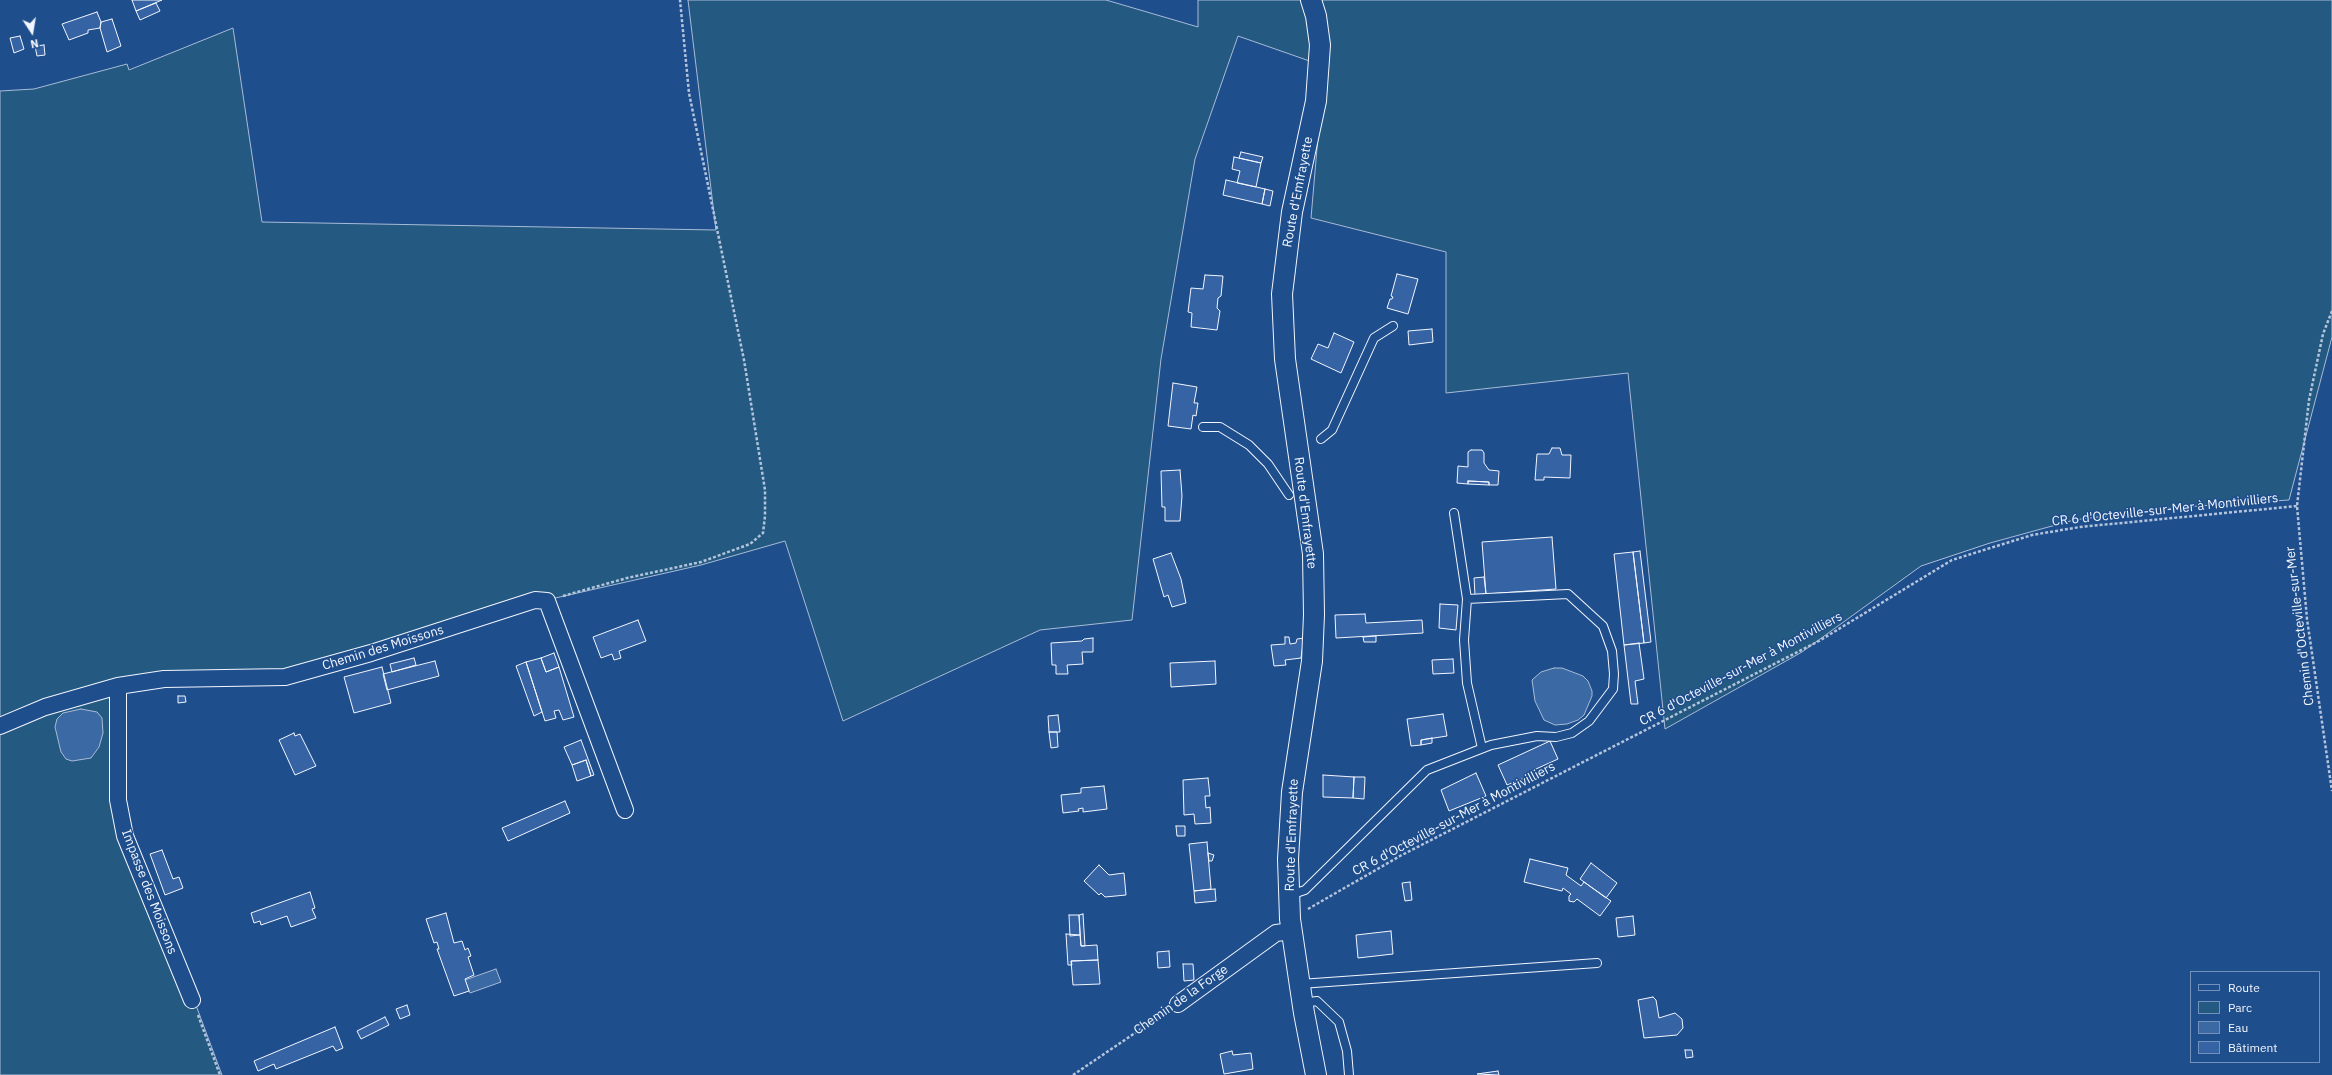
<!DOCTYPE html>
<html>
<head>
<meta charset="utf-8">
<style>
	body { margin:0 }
	#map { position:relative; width:2332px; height:1075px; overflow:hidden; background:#1f4e8c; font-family:"IBM Plex Sans",sans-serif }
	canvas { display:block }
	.legend { position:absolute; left:2190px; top:971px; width:130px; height:92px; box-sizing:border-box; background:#1f4e8c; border:1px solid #7391ba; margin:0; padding:5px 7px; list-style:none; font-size:12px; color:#f2f6ff }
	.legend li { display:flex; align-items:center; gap:8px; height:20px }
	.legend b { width:20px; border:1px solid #7391ba }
	.north { position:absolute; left:12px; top:12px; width:40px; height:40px; -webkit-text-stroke:3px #1f4e8c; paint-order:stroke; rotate:168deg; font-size:11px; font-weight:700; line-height:16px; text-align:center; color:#f2f6ff }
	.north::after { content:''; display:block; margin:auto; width:14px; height:18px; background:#f2f6ff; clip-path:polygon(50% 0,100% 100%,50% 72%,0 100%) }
</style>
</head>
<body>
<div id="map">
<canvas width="2332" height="1075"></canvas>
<ul class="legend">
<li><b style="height:5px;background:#1f4e8c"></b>Route</li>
<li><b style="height:11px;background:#245a82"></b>Parc</li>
<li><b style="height:11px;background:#3b69a3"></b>Eau</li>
<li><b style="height:11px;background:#3563a3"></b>Bâtiment</li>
</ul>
<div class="north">N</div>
</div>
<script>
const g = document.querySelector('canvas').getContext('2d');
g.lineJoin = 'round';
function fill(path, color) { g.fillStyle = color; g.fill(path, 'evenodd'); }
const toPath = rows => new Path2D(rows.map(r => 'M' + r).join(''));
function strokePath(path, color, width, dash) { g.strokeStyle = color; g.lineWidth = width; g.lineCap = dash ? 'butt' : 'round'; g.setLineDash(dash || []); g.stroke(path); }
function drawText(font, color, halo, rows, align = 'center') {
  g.font = font + ' "IBM Plex Sans",sans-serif'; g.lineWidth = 3; g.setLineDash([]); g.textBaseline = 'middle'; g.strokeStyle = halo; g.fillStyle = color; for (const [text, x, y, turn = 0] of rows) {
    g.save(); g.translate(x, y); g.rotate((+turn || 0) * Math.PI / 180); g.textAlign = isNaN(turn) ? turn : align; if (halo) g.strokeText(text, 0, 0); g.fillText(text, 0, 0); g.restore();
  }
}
const green = toPath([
	[688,0,1106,0,1198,27,1198,0,2332,0,2332,337,2289,500,2168,508,2074,520,1990,543,1921,566,1802,652,1665,729,1628,373,1446,393,1446,252,1311,218,1323,79,1321,65,1238,36,1195,159,1161,359,1132,620,1040,630,843,721,785,541,701,565,551,599,369,659,187,681,124,693,124,808,129,835,159,906,222,1075,0,1075,0,91,34,89,127,64,129,70,233,28,262,222,716,230,688,0]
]);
fill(green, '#245a82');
strokePath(green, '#a8bbd7', 1);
const water = toPath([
	[1554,668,1562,668,1583,676,1588,681,1592,691,1592,696,1584,715,1578,720,1567,724,1555,725,1544,720,1535,701,1532,680,1541,672,1554,668],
	[81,709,97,712,102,718,103,733,99,747,91,758,72,761,66,759,61,752,55,727,57,719,63,713,81,709],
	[496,969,501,982,470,993,465,980,496,969]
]);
fill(water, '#3b69a3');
strokePath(water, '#a8bbd7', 1);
const building = toPath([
	[132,0,162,0,136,11,132,0],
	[156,3,160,11,140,20,136,11,156,3],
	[97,12,101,22,100,28,88,30,88,33,69,40,62,24,97,12],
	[112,19,121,46,107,52,100,28,101,22,112,19],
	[20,36,24,49,14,53,10,38,20,36],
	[44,45,45,55,37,56,35,46,44,45],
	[1241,152,1263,157,1261,163,1239,158,1241,152],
	[1234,157,1261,163,1256,187,1237,183,1240,171,1232,169,1234,157],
	[1226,180,1265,189,1262,204,1223,195,1226,180],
	[1265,189,1273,191,1270,206,1262,204,1265,189],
	[1397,274,1418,279,1408,314,1387,308,1390,299,1392,299,1393,297,1391,296,1397,274],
	[1205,275,1223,276,1221,296,1218,298,1217,308,1220,311,1217,330,1191,327,1192,313,1188,312,1191,288,1203,289,1205,275],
	[1432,329,1433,342,1409,345,1408,331,1432,329],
	[1334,333,1354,342,1341,373,1311,359,1318,344,1328,348,1334,333],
	[1173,383,1197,387,1194,403,1198,403,1196,416,1193,415,1191,429,1168,426,1173,383],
	[1552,448,1560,448,1562,455,1571,455,1570,478,1544,477,1544,480,1535,480,1537,454,1549,454,1552,448],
	[1471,450,1482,450,1484,453,1484,463,1489,470,1499,471,1498,485,1489,485,1489,482,1468,481,1468,484,1457,483,1458,466,1468,467,1468,452,1471,450],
	[1180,470,1182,496,1180,521,1165,521,1165,507,1162,507,1161,471,1180,470],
	[1468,481,1489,482,1489,485,1468,484,1468,481],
	[1552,537,1556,589,1486,594,1482,542,1552,537],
	[1640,551,1651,642,1644,643,1633,552,1640,551],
	[1633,552,1644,643,1624,645,1614,554,1633,552],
	[1171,553,1181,579,1186,603,1172,607,1168,595,1164,597,1153,559,1171,553],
	[1484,577,1486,594,1475,595,1474,578,1484,577],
	[1440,604,1458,605,1456,630,1439,628,1440,604],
	[1365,614,1366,623,1422,620,1423,633,1336,638,1335,615,1365,614],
	[638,620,646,641,619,651,621,658,614,660,612,654,601,658,593,637,638,620],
	[1376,636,1376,642,1364,642,1363,637,1376,636],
	[1285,637,1289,637,1290,644,1296,643,1297,639,1304,638,1301,658,1285,660,1286,665,1274,666,1271,645,1285,644,1285,637],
	[1093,638,1093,652,1082,652,1083,664,1067,665,1068,674,1056,674,1056,665,1052,665,1051,643,1082,641,1084,639,1093,638],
	[1639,643,1644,679,1635,681,1638,704,1631,704,1624,645,1639,643],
	[554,653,559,667,546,672,541,658,554,653],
	[414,658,416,665,392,672,390,664,414,658],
	[541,658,546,672,559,667,574,717,563,720,559,710,554,711,556,718,545,721,526,662,541,658],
	[1453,659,1454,673,1433,674,1432,660,1453,659],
	[435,661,439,676,387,690,383,674,435,661],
	[1215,661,1216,684,1171,687,1170,663,1215,661],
	[526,662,542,712,534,716,516,666,526,662],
	[382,667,391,703,354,713,344,677,382,667],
	[178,696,185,696,186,702,178,703,178,696],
	[1443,714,1447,736,1421,740,1421,745,1411,746,1407,719,1443,714],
	[1058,715,1060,732,1049,732,1048,716,1058,715],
	[1049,732,1057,732,1058,747,1051,748,1049,732],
	[294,733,295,736,300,734,316,766,295,775,279,740,294,733],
	[1432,738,1432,743,1421,745,1421,740,1432,738],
	[581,740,594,775,591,776,586,760,572,765,564,747,581,740],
	[1550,741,1558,759,1525,774,1527,777,1507,785,1498,765,1550,741],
	[586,760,591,776,577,781,572,765,586,760],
	[1476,773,1486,796,1449,811,1441,790,1476,773],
	[1323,775,1354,777,1353,798,1323,797,1323,775],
	[1354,777,1365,777,1364,799,1353,798,1354,777],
	[1208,778,1210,796,1205,796,1206,808,1210,807,1211,823,1195,824,1194,814,1184,815,1183,780,1208,778],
	[1104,786,1107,809,1083,812,1083,808,1078,809,1079,811,1063,813,1061,795,1081,793,1081,788,1104,786],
	[565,801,570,813,508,841,502,828,565,801],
	[1176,826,1185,826,1185,836,1177,836,1176,826],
	[1207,842,1211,889,1194,891,1189,844,1207,842],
	[162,850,173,879,179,877,183,888,165,895,150,854,162,850],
	[1208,853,1214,855,1212,861,1209,861,1208,853],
	[1530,859,1568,868,1566,875,1581,886,1584,882,1611,901,1600,916,1577,899,1574,902,1569,901,1569,896,1571,894,1563,888,1562,891,1524,882,1530,859],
	[1591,863,1617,883,1606,898,1580,879,1591,863],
	[1099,865,1109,875,1124,873,1126,895,1105,897,1101,893,1099,895,1084,881,1099,865],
	[1410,882,1412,900,1405,901,1402,883,1410,882],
	[1215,889,1216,901,1195,903,1194,891,1215,889],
	[310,892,315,908,312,909,316,918,291,927,287,916,261,925,260,921,254,923,251,913,310,892],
	[446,913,454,943,462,941,465,950,468,948,471,956,468,957,474,975,465,979,469,991,454,996,437,949,439,949,437,942,434,943,426,919,446,913],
	[1083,914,1085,946,1081,946,1079,915,1083,914],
	[1069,915,1079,915,1080,935,1070,936,1069,915],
	[1633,916,1635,935,1618,937,1616,918,1633,916],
	[1391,931,1393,954,1358,958,1356,935,1391,931],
	[1066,934,1080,935,1081,946,1097,945,1098,960,1071,961,1072,965,1068,965,1066,934],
	[1169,951,1170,967,1158,968,1157,952,1169,951],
	[1098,960,1100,984,1073,985,1071,961,1098,960],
	[1183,964,1193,964,1194,980,1184,981,1183,964],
	[1653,997,1656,1000,1659,1018,1675,1013,1682,1019,1683,1028,1677,1035,1644,1038,1638,1000,1653,997],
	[407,1005,410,1015,400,1019,396,1009,407,1005],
	[385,1017,389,1025,361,1039,357,1031,385,1017],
	[335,1027,343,1048,336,1051,333,1046,276,1069,274,1064,258,1071,254,1061,335,1027],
	[1685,1050,1692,1050,1693,1057,1686,1058,1685,1050],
	[1232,1051,1233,1055,1251,1053,1253,1069,1224,1074,1220,1054,1232,1051],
	[1498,1071,1499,1075,1477,1074,1498,1071]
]);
fill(building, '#3563a3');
strokePath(building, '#f2f6ff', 1);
const service = toPath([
	[1203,427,1220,427,1249,445,1268,464,1289,495],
	[1321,439,1332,430,1374,338,1393,326],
	[1454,513,1467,599],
	[1290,895,1305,890,1427,770,1491,745,1537,736,1556,737,1572,733,1589,721,1613,689,1614,674,1612,651,1603,626,1568,594,1467,599,1464,640,1467,683,1482,748],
	[1300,984,1597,963],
	[1303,1003,1317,1001,1339,1022,1347,1051,1349,1075]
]);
const minor = toPath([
	[118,686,118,800,125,836,192,1000],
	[0,726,45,707,118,686,164,679,285,677,371,653,535,600,547,601,625,810],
	[1178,1004,1276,933,1292,931]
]);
const tertiary = toPath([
	[1311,0,1316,16,1320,45,1316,101,1292,212,1282,294,1285,359,1313,554,1314,615,1312,661,1292,792,1288,859,1290,919,1304,1013,1316,1075]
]);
strokePath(service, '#f2f6ff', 10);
strokePath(minor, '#f2f6ff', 18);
strokePath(tertiary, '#f2f6ff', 22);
strokePath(toPath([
	[2332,311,2323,334,2309,400,2297,506,2307,619,2332,791],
	[563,596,627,578,701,562,750,544,763,533,765,516,765,490,744,360,689,93,680,0],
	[1308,909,1400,856,1819,641,1952,560,2032,535,2080,527,2297,506],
	[198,1015,220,1075],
	[1073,1075,1166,1012]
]), '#b3c4dc', 2.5, [3, 2]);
strokePath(service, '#1f4e8c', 8);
strokePath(minor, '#1f4e8c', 16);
strokePath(tertiary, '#1f4e8c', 20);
drawText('13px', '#f2f6ff', '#1f4e8c', [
	["Route d'Emfrayette",1298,192,-79],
	["CR 6 d'Octeville-sur-Mer à Montivilliers",2165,510,-6],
	["Route d'Emfrayette",1305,513,83],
	["Chemin d'Octeville-sur-Mer",2300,626,-97],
	["Chemin des Moissons",383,648,-17],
	["CR 6 d'Octeville-sur-Mer à Montivilliers",1741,669,-28],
	["CR 6 d'Octeville-sur-Mer à Montivilliers",1454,819,-28],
	["Route d'Emfrayette",1292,835,-88],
	["Impasse des Moissons",149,892,69],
	["Chemin de la Forge",1181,1000,-35]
]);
</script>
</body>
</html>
